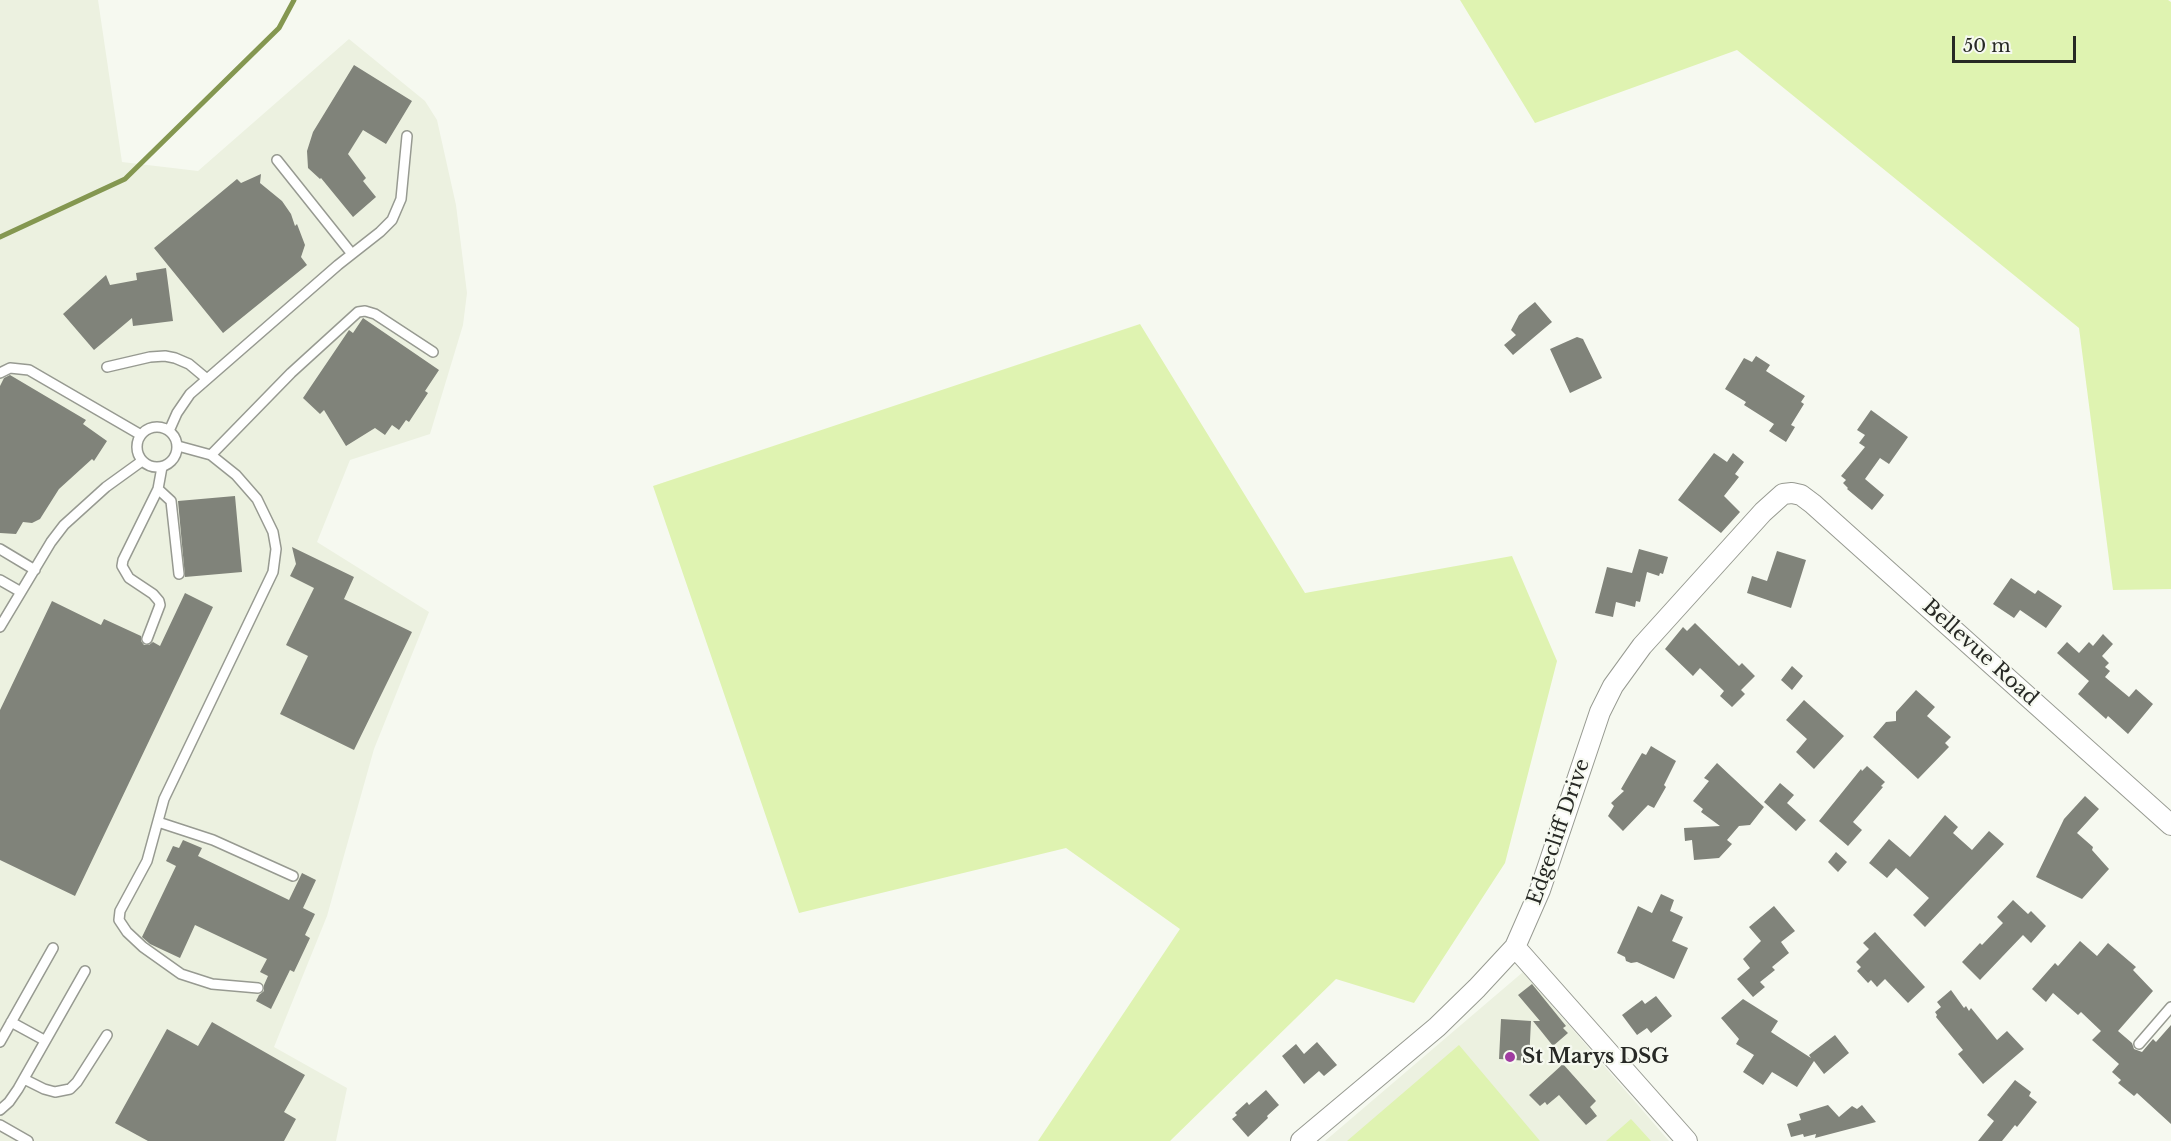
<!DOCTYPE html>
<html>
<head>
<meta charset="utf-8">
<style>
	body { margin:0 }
	#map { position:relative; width:2171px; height:1141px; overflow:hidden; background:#f6f9f0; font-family:"Libre Baskerville",serif }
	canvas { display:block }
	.scale { position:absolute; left:1952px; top:36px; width:124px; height:27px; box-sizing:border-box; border:3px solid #272925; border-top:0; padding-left:8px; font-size:18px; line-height:21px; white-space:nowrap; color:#272925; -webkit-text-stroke:4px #f6f9f0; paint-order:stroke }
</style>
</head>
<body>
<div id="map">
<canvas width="2171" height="1141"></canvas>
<div class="scale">50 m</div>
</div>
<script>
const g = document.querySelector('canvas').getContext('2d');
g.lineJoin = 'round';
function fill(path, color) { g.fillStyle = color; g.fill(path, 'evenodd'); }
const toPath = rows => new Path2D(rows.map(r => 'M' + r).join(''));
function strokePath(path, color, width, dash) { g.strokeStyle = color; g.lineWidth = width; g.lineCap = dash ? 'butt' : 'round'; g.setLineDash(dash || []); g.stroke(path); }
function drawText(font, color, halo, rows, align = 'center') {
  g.font = font + ' "Libre Baskerville",serif'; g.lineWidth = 4.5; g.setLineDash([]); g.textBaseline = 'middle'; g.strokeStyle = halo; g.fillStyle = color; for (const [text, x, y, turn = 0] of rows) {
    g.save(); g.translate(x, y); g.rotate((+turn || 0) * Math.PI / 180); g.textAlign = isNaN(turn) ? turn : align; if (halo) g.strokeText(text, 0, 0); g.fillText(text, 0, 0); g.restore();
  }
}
fill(toPath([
	[0,0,98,0,122,162,198,171,349,39,425,101,437,120,456,205,467,293,463,325,430,434,350,460,317,542,429,612,374,749,327,916,274,1047,347,1088,336,1141,0,1141],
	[1523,972,1669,1141,1325,1141]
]), '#ecf1e0');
fill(toPath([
	[1460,0,2168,0,2171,2,2171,589,2113,590,2079,328,1737,50,1535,123],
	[1140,324,1305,593,1512,556,1557,661,1505,863,1414,1003,1336,979,1170,1141,1038,1141,1180,929,1066,848,799,913,653,486],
	[1459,1045,1540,1141,1347,1141],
	[1631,1119,1651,1141,1606,1141]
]), '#dff3b1');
strokePath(toPath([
	[0,237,125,179,279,28,294,0]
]), '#849750', 5);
fill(toPath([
	[354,65,412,101,386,144,363,130,348,154,366,178,363,181,376,197,353,217,321,178,320,179,308,168,307,151,313,132],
	[261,174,260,183,282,201,291,214,295,226,297,224,305,245,301,257,307,265,223,333,154,248,237,179,241,183],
	[166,268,173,321,133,326,132,318,94,350,63,314,106,275,110,285,137,280,136,273],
	[1535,302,1552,322,1513,355,1504,345,1516,335,1511,330,1519,315],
	[363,318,439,370,425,391,428,393,409,422,406,420,399,430,392,425,385,435,375,428,346,446,324,410,320,414,303,398,349,330,353,333],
	[1577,337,1583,339,1602,378,1570,393,1550,349],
	[1756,356,1770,365,1766,371,1805,396,1801,402,1804,404,1791,425,1795,427,1786,442,1769,431,1774,424,1744,405,1746,402,1725,389,1744,358,1752,362],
	[10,375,86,420,83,424,107,441,94,461,92,459,59,489,40,519,32,523,23,522,16,534,0,533,0,386,4,378],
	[1871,410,1908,437,1889,464,1880,458,1865,479,1884,495,1872,510,1847,489,1848,488,1843,483,1846,480,1841,476,1865,447,1859,443,1865,435,1857,430],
	[1714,453,1727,462,1733,453,1744,462,1735,474,1739,477,1724,496,1740,512,1721,533,1678,500],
	[235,496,242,572,185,577,178,501],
	[292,547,354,577,344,599,412,632,354,750,280,714,308,656,286,645,314,588,290,576,296,564],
	[1639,549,1668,557,1663,574,1660,573,1659,576,1647,572,1640,602,1636,601,1635,607,1616,602,1613,617,1595,613,1607,567,1632,573],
	[1777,551,1806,560,1791,608,1747,593,1752,576,1767,581],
	[2011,578,2035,594,2038,590,2062,606,2046,628,2020,610,2014,618,1993,604],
	[185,593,213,607,75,896,0,860,0,710,52,601,101,625,104,619,141,636,141,641,144,645,149,645,153,642,160,646],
	[1695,623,1739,666,1742,663,1755,676,1741,690,1745,694,1732,707,1720,696,1724,691,1700,668,1693,676,1665,649,1683,627,1687,631],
	[2103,634,2113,644,2102,656,2109,663,2105,667,2110,671,2105,677,2129,697,2136,689,2153,704,2128,734,2108,716,2106,719,2078,694,2089,681,2057,653,2067,642,2079,653,2089,642,2093,646],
	[1792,666,1803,676,1792,690,1781,680],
	[1916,690,1935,707,1927,716,1951,737,1945,743,1949,747,1918,779,1873,737,1886,722,1896,721,1896,712],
	[1804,700,1844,736,1814,769,1796,752,1807,739,1786,720],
	[1651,746,1676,761,1664,785,1666,787,1654,808,1648,805,1623,831,1608,816,1614,806,1611,803,1624,791,1621,789,1642,753,1646,755],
	[1717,763,1764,807,1750,825,1739,826,1727,840,1732,844,1719,858,1694,860,1692,840,1685,841,1684,828,1720,826,1701,812,1703,809,1693,801,1709,781,1704,778],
	[1867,766,1885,782,1881,786,1883,787,1853,822,1862,830,1848,846,1819,821,1861,769,1862,771],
	[1780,783,1794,795,1787,803,1806,820,1796,831,1764,802],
	[2085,796,2099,809,2077,833,2093,847,2092,850,2109,869,2082,899,2036,877,2064,819],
	[1945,815,1958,827,1953,833,1972,850,1989,831,2004,844,1925,927,1913,915,1929,898,1896,868,1887,878,1869,863,1889,839,1910,857],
	[183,840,202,848,198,856,289,900,302,873,316,880,303,908,315,914,305,935,310,938,294,972,290,970,271,1009,256,1001,259,995,264,991,264,985,268,976,260,972,267,959,195,925,180,958,150,944,142,937,176,866,166,861,173,846,179,848],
	[1836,852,1847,862,1838,872,1828,862],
	[1661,894,1674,900,1670,911,1683,917,1672,941,1688,948,1674,979,1637,962,1631,963,1626,961,1625,957,1617,953,1638,906,1652,913],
	[2013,900,2028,914,2031,911,2046,926,2031,943,2023,935,1980,980,1962,962,1980,943,1982,945,2003,923,1997,917],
	[1774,906,1795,931,1781,942,1789,953,1772,967,1775,970,1760,982,1765,987,1753,997,1737,979,1750,968,1743,959,1761,941,1749,927],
	[1875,932,1925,987,1908,1003,1885,979,1877,987,1871,980,1868,983,1857,971,1861,967,1856,962,1869,949,1863,943],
	[2080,941,2097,956,2108,943,2136,967,2133,970,2153,991,2118,1031,2132,1043,2134,1049,2142,1052,2153,1039,2156,1042,2171,1025,2171,1124,2137,1093,2134,1096,2118,1083,2121,1080,2112,1072,2119,1064,2092,1040,2101,1031,2081,1012,2078,1015,2053,993,2046,1002,2032,989,2055,963,2058,966],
	[1532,984,1566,1026,1563,1028,1568,1033,1553,1046,1533,1021,1540,1021,1518,995],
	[1951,990,1964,1008,1966,1006,1969,1011,1971,1008,1997,1040,2007,1031,2024,1049,1983,1084,1958,1054,1963,1050,1936,1017,1937,1015,1935,1012,1941,1007,1937,1002],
	[1656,996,1672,1016,1651,1033,1647,1028,1637,1035,1622,1015,1642,1000,1645,1004],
	[1743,999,1778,1021,1771,1032,1811,1058,1809,1055,1835,1035,1849,1053,1824,1074,1814,1061,1797,1087,1772,1072,1763,1085,1743,1072,1754,1055,1736,1044,1739,1039,1721,1018],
	[1501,1019,1531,1021,1529,1061,1499,1059],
	[212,1022,305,1075,284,1112,296,1119,284,1141,148,1141,115,1123,167,1029,198,1046],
	[1317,1042,1337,1065,1324,1076,1319,1071,1304,1084,1282,1056,1296,1044,1304,1054],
	[1563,1064,1596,1101,1590,1107,1597,1116,1586,1125,1559,1095,1547,1105,1545,1102,1540,1106,1529,1095],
	[2015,1080,2031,1092,2029,1096,2037,1102,2017,1127,2015,1125,2002,1141,1978,1141,1994,1121,1987,1115],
	[1266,1090,1279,1105,1267,1116,1268,1118,1248,1137,1232,1119,1237,1115,1235,1113,1247,1102,1249,1105],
	[1828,1105,1839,1117,1852,1106,1857,1109,1862,1105,1876,1122,1815,1138,1816,1134,1804,1137,1803,1134,1791,1137,1787,1124,1801,1120,1799,1114]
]), '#80837a');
const lane = toPath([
	[277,160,352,254],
	[107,367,150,357,165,356,175,358,189,364,207,379],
	[0,373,10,368,29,370,141,435],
	'137 447a20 20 0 1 1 40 0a20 20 0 1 1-40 0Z',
	[169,431,177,413,190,394,338,265,380,232,392,220,401,199,407,136],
	[178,446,211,455,236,475,257,499,273,532,276,549,273,572,164,799,147,861,120,911,119,920,127,932,143,947,181,974,212,984,258,988],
	[211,455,291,373,358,312,365,311,375,314,433,352],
	[158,489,171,501,179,574],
	[0,549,35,570],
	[0,580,21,592],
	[0,627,51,542,64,525,106,487,142,461],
	[147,639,160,605,159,601,153,594,129,578,122,566,123,560,158,489,162,467],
	[158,822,213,840,293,876],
	[11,1022,44,1040],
	[0,1042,53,948],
	[2139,1044,2171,1007],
	[24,1079,44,1089,55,1092,70,1089,77,1082,107,1035],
	[0,1110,9,1102,18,1089,85,971],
	[0,1125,28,1141]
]);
const street = toPath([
	[1515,947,1687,1141],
	[1301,1141,1437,1027,1477,988,1515,947,1540,890,1600,712,1613,686,1642,646,1763,512,1783,494,1792,493,1801,495,1813,504,2171,825]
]);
strokePath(lane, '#979a91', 12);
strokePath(street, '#979a91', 22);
strokePath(lane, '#fff', 9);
strokePath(street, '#fff', 20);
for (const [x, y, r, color] of [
	[1510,1057,6,"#a03ca1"]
]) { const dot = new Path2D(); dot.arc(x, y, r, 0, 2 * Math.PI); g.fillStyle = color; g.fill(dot); strokePath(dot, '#f6f9f0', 2); }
drawText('20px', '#272925', '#f6f9f0', [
	["Bellevue Road",1980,653,42],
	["Edgecliff Drive",1559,832,-71]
]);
drawText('bold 20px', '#272925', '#f6f9f0', [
	["St Marys DSG",1522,1057]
], 'left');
</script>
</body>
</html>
